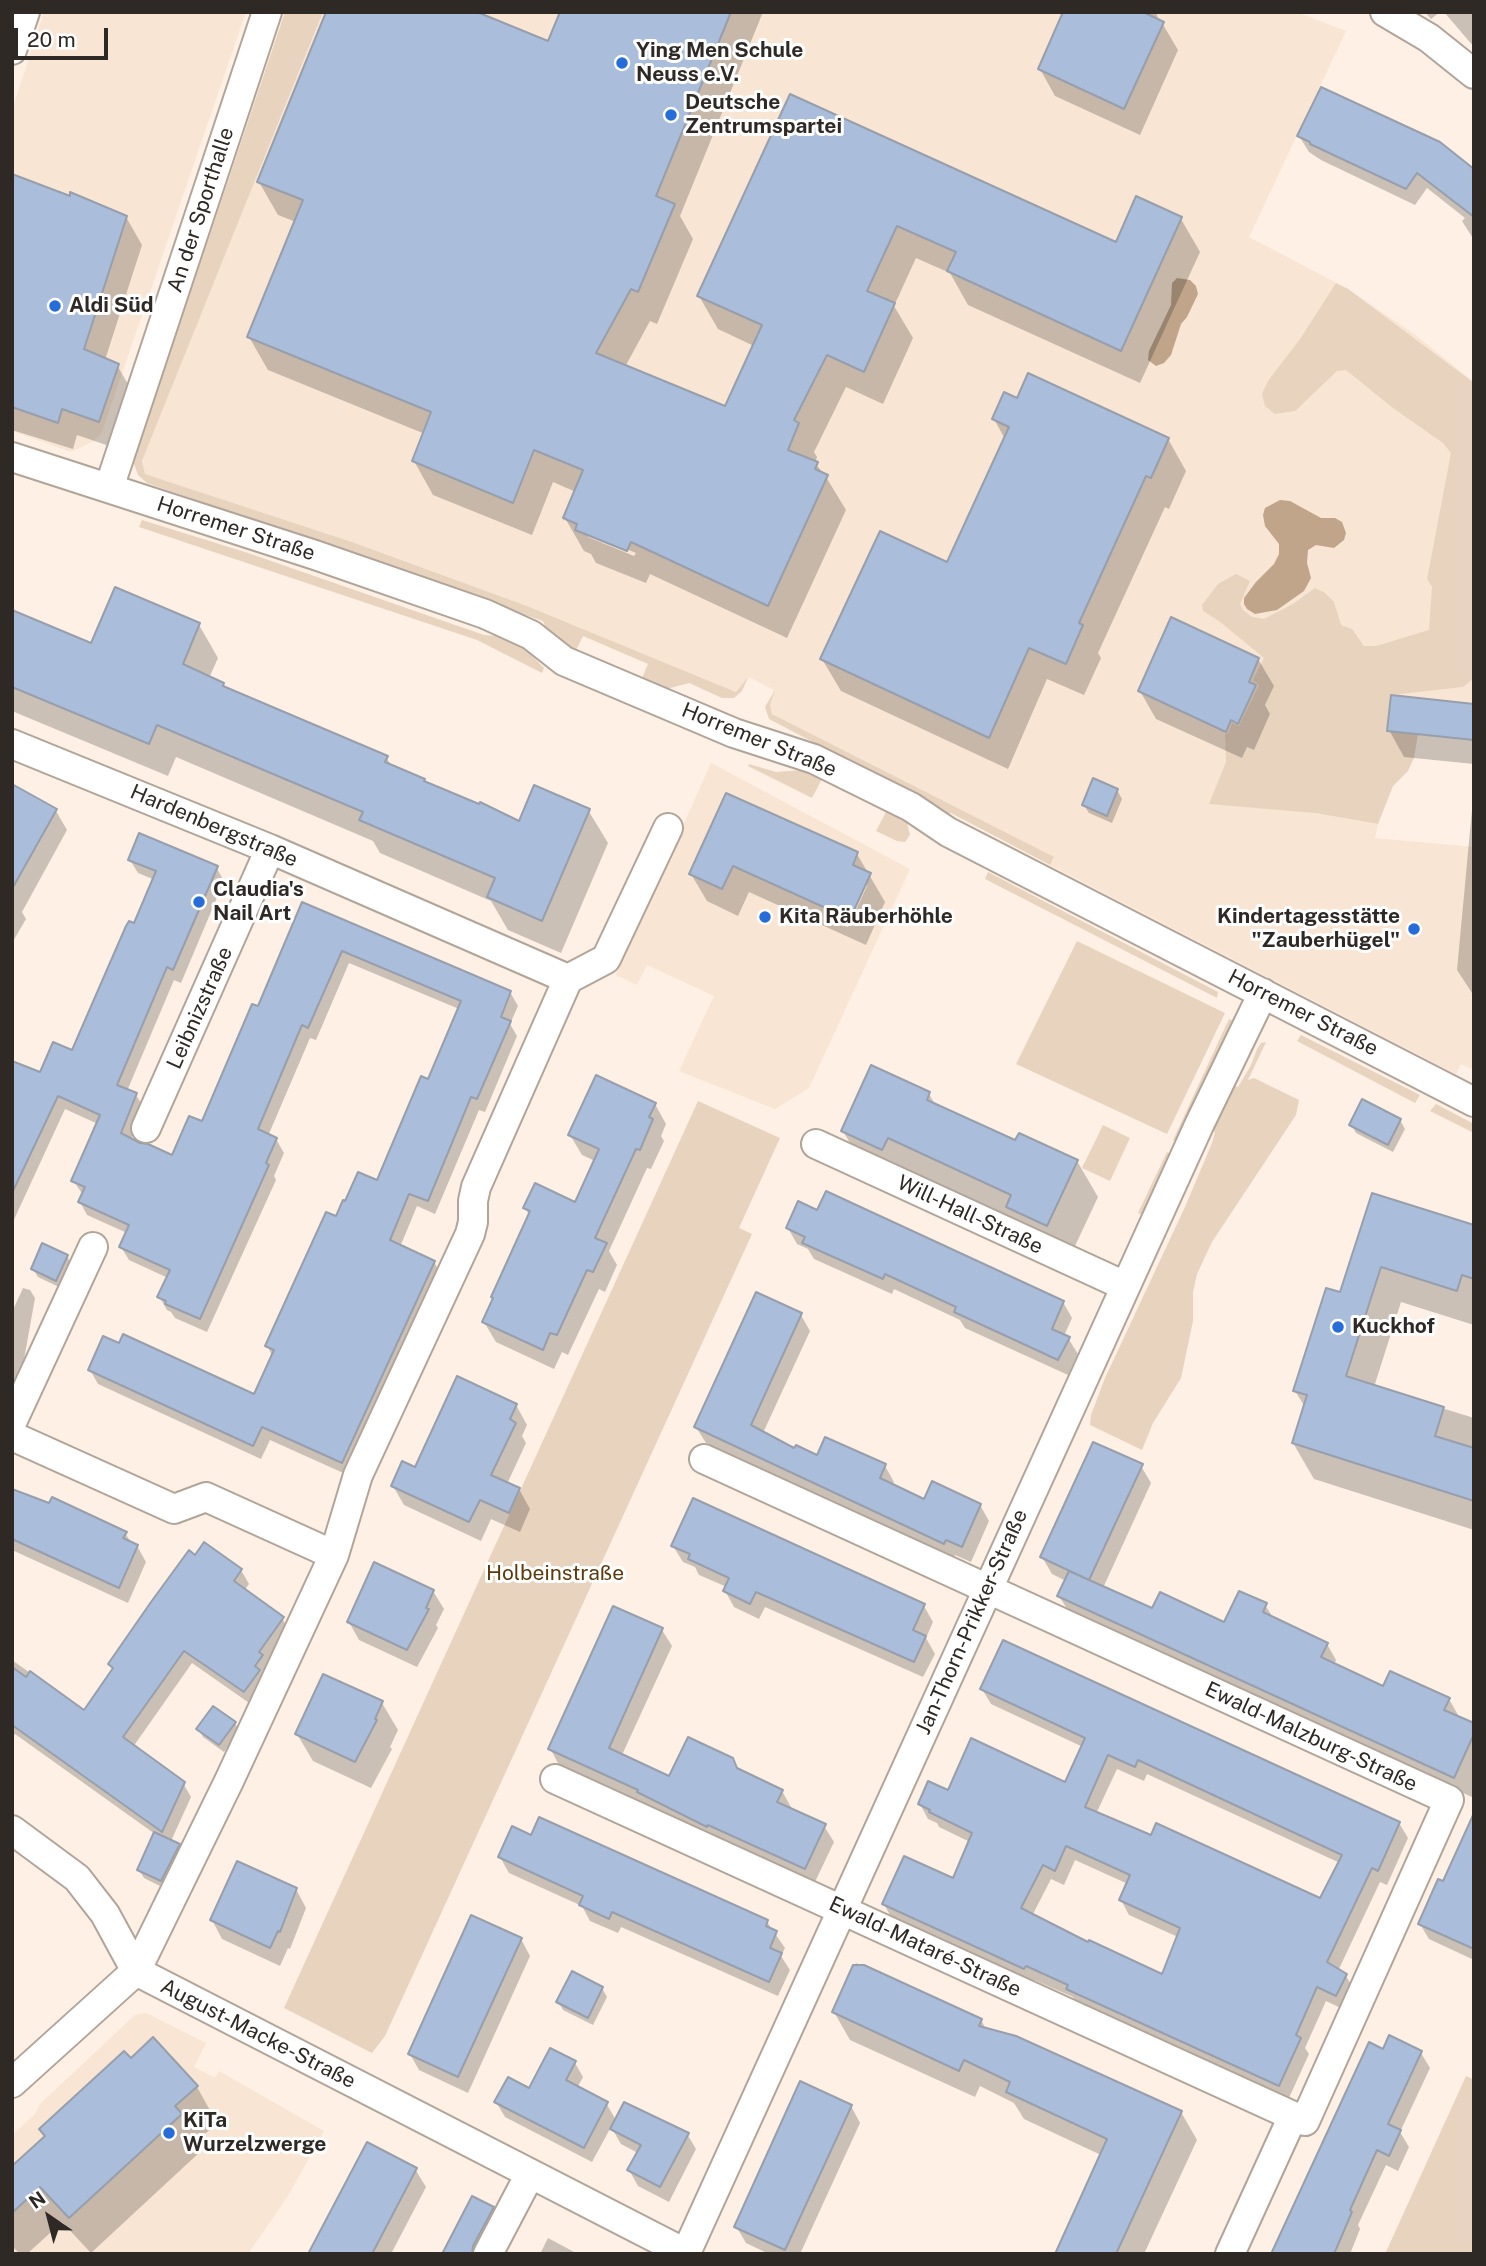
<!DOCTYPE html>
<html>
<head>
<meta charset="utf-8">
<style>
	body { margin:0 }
	#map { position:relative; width:1486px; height:2266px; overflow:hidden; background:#fef0e4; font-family:"Public Sans",sans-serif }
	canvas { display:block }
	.frame { position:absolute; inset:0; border:14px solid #2e2924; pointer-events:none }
	.north { position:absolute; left:14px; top:2182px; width:70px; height:70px; -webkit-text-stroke:5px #fff; paint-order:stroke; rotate:325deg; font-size:19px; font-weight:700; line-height:28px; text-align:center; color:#2e2924 }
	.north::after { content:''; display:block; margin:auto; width:24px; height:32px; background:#2e2924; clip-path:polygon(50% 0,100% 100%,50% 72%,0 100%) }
	.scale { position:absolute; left:14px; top:28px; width:94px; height:32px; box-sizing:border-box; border:4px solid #2e2924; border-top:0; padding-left:9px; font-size:21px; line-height:24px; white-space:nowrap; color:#2e2924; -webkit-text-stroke:5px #fff; paint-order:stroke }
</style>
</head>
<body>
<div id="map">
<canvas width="1486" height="2266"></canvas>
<div class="frame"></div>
<div class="north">N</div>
<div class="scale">20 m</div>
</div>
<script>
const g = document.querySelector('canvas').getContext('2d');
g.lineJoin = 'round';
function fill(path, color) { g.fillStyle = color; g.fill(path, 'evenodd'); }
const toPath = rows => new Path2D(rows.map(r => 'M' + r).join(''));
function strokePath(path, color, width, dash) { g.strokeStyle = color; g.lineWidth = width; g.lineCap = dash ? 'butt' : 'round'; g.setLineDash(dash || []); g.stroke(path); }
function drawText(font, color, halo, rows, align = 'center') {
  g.font = font + ' "Public Sans",sans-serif'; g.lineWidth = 6; g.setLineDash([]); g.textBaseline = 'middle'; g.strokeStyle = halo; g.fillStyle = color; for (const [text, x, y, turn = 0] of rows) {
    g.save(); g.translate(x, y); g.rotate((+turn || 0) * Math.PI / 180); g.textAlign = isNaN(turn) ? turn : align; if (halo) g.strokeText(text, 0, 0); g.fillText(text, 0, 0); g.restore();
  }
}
fill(toPath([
	[44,12,246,12,102,432,94,441,71,452,12,431,12,110],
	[323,12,1297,12,1346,31,1249,237,1348,289,1414,334,1474,382,1474,704,1324,688,1315,813,1378,824,1375,838,1474,847,1474,1070,1461,1064,1456,1074,1050,865,1054,858,772,714,770,705,774,690,749,677,736,692,527,606,352,542,145,474,142,461],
	[711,763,910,869,809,1088,775,1109,679,1071,714,996,647,965,637,985,616,975],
	[146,2013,206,2043,194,2067,215,2078,219,2071,324,2131,288,2196,248,2254,12,2254,12,2135,35,2114,40,2104,135,2015]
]), '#f8e5d3');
fill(toPath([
	[285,12,323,12,142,461,145,474,352,542,527,606,736,692,748,677,742,691,734,698,722,698,689,683,663,690,640,683,648,664,583,636,574,654,549,636,543,621,147,483,138,475,134,464,135,457],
	[1336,283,1348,289,1474,383,1474,678,1463,687,1391,695,1387,731,1418,734,1414,758,1408,771,1393,786,1378,824,1315,813,1209,804,1226,762,1225,734,1228,733,1232,723,1239,726,1259,685,1253,680,1264,658,1219,621,1203,611,1202,605,1218,584,1236,574,1250,581,1240,604,1243,610,1252,617,1264,619,1293,604,1315,588,1325,593,1334,602,1341,625,1352,629,1364,646,1376,646,1429,630,1432,587,1427,579,1451,453,1443,443,1393,408,1346,370,1337,371,1295,411,1275,414,1265,406,1262,394,1268,381,1300,339],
	[142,520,248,553,484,635,499,636,527,651,544,668,542,673,477,640,139,527],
	[775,690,770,705,772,714,1054,857,1050,865,951,813,945,815,935,810,933,805,769,719,765,707],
	[749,764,776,772,802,770,813,771,823,777,812,798,748,766],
	[887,810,906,819,910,835,905,842,897,841,876,831],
	[988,872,1218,992,1217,998,985,879],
	[1077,941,1225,1013,1167,1134,1016,1064],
	[1229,1019,1238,1023,1181,1144,1173,1140],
	[1301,1035,1420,1095,1415,1103,1297,1041],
	[1266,1042,1248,1080,1254,1078,1299,1100,1296,1115,1212,1242,1197,1274,1193,1292,1193,1321,1181,1378,1153,1423,1142,1450,1090,1425,1091,1415,1105,1378,1185,1207,1212,1143,1215,1132,1206,1127,1226,1082,1238,1087,1251,1065,1257,1049,1261,1043],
	[698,1101,780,1138,739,1228,752,1234,385,2036,372,2053,284,2008],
	[1436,1104,1474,1124,1474,1133,1430,1111],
	[1103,1125,1130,1138,1110,1181,1082,1168],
	[1167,1152,1176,1157,1147,1218,1138,1213],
	[1466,2076,1474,2080,1474,2254,1385,2254]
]), '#e8d3bf');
fill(toPath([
	[1177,278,1190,280,1196,286,1198,294,1187,317,1181,324,1171,355,1164,363,1156,366,1148,360,1149,351,1171,305,1172,283],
	[1280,500,1290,501,1321,518,1335,518,1342,522,1346,533,1344,540,1334,548,1316,545,1308,550,1307,563,1311,578,1304,591,1277,610,1255,614,1247,609,1244,604,1244,598,1256,582,1274,564,1279,554,1279,544,1265,526,1263,515,1265,508]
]), '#c0a58b');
fill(toPath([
	[562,12,763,12,680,216,693,239,657,324,650,321,625,367,725,408,754,346,718,329,699,296,790,96,1116,244,1181,219,1200,252,1140,383,968,305,950,273,916,258,894,306,913,338,883,404,846,387,814,452,817,457,815,463,826,477,846,510,787,638,650,574,646,583,596,563,591,554,584,551,565,518,576,492,553,482,532,535,433,495,414,461,425,434,268,370,249,337,296,222,278,215,259,182,549,44],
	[588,533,636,553,634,556,588,537],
	[1065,12,1156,12,1159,22,1162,23,1178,50,1140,135,1055,96,1040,69],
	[1425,12,1440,12,1431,19],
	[1444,12,1474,12,1474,47],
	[1299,136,1474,171,1474,240,1462,221,1465,218,1427,188,1415,205,1321,160,1309,152],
	[12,176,126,217,142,245,105,360,117,365,133,393,115,448,77,435,73,449,12,430],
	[994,419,1168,439,1186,471,1169,509,1165,507,1098,653,1101,658,1084,695,1047,679,1008,769,841,691,822,659,948,565,1005,439],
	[12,612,92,645,199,625,218,658,209,678,223,685,225,689,386,757,392,767,426,784,520,823,588,810,608,843,561,953,508,930,491,901,380,853,373,841,176,757,168,776,12,711],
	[1258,659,1274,686,1265,705,1270,714,1254,750,1247,747,1242,758,1156,719,1140,691],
	[1474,706,1474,764,1404,757,1389,730],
	[12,786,56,811,67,830,22,912,26,919,12,943],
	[1474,788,1474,996,1457,970],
	[1117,790,1122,799,1112,823,1089,813,1084,805],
	[727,795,857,854,885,902,866,945,749,892,738,916,707,901,691,874],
	[864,883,867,886,848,927,845,926],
	[130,860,216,867,224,881,181,983,174,980,127,1091,136,1095,144,1108,131,1140,173,1157,203,1123,259,1009,303,904,510,992,518,1006,510,1024,517,1036,485,1112,479,1110,435,1214,417,1206,400,1247,434,1262,442,1276,350,1476,270,1440,261,1459,98,1384,90,1370,255,1397,273,1357,267,1346,337,1218,378,1182,429,1081,459,1009,349,963,316,1040,310,1038,268,1136,276,1139,284,1153,274,1176,276,1180,207,1332,175,1318,171,1312,167,1310,159,1296,168,1278,129,1260,121,1247,127,1233,87,1215,80,1202,83,1195,73,1180,98,1124,65,1109,12,1224,12,1076,41,1074,73,1052,135,925,155,880,138,873],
	[929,1094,936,1106,1016,1143,1077,1161,1098,1197,1068,1261,864,1167,843,1131],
	[655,1104,666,1124,661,1136,664,1141,651,1169,647,1168,609,1251,617,1265,605,1292,599,1289,568,1355,562,1352,554,1369,496,1342,484,1322,494,1300,492,1297,530,1216,525,1208,576,1204,595,1161,582,1155,570,1135],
	[1400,1120,1405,1129,1393,1152,1356,1133,1351,1124],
	[1373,1195,1474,1227,1474,1325,1401,1302,1374,1387,1474,1418,1474,1530,1314,1479,1293,1443,1305,1407,1295,1391,1341,1294],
	[788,1228,1063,1302,1072,1318,1064,1336,1068,1338,1078,1354,1068,1375,965,1328,960,1320,894,1289,892,1294,814,1259,808,1249,797,1244],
	[67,1256,72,1265,61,1288,38,1277,33,1269],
	[23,1288,30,1290,35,1298,20,1382,12,1399,12,1312],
	[801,1315,810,1331,763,1433,795,1450,818,1457,885,1466,894,1482,892,1486,924,1501,980,1505,989,1521,971,1562,955,1555,953,1559,706,1443,696,1427],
	[516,1405,527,1425,522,1436,526,1443,507,1484,519,1489,530,1509,520,1532,491,1519,481,1541,404,1505,393,1486],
	[1141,1466,1151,1483,1103,1588,1153,1611,1225,1624,1265,1605,1274,1619,1327,1644,1336,1660,1334,1665,1384,1688,1449,1699,1458,1715,1457,1718,1474,1725,1474,1798,1069,1612,1059,1596,1066,1581,1052,1574,1042,1557],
	[12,1502,125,1533,132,1544,137,1546,146,1562,128,1603,12,1550],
	[673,1546,924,1606,933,1622,926,1638,935,1654,923,1677,765,1607,759,1619,734,1607,725,1591,727,1587,699,1575,695,1567,683,1562],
	[195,1557,241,1570,249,1584,244,1591,282,1618,290,1632,267,1665,270,1670,252,1705,192,1663,133,1747,183,1783,191,1797,171,1841,179,1845,184,1853,166,1889,144,1878,139,1870,155,1834,15,1734,12,1738,12,1660,85,1712,114,1670,110,1664],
	[433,1591,444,1609,436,1625,438,1628,417,1667,359,1640,349,1622],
	[662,1630,672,1646,622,1755,670,1778,738,1770,782,1791,791,1807,790,1810,824,1826,834,1842,814,1884,559,1765,550,1748],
	[982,1689,1399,1823,1408,1838,1387,1885,1380,1882,1338,1971,1346,1976,1355,1991,1345,2010,1326,2001,1305,2048,1309,2054,1288,2100,1077,2004,1073,1997,1034,1980,1032,1983,892,1919,884,1904,954,1880,970,1842,939,1827,937,1823,928,1819,920,1804,949,1793,1066,1784,1083,1747,991,1704],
	[1117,1769,1144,1781,1147,1774,1340,1863,1321,1901,1096,1814],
	[1075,1860,1128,1884,1121,1900,1129,1915,1178,1937,1163,1976,1088,1945,1032,1916,1051,1879,1064,1885],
	[382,1703,398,1730,390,1747,392,1749,371,1788,313,1761,297,1734],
	[235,1723,240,1732,224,1752,203,1737,199,1729],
	[1474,1817,1474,1960,1429,1939,1420,1924,1443,1884],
	[500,1857,767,1922,785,1948,781,1956,790,1970,778,1996,621,1927,618,1933,590,1921,582,1906,509,1873],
	[296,1889,306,1908,290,1949,288,1948,280,1966,222,1939,212,1920],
	[521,1939,530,1956,468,2093,419,2070,410,2054],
	[856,1963,981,2020,986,2029,1181,2112,1197,2140,1144,2254,1057,2254,1101,2155,1024,2119,1014,2103,980,2086,975,2097,850,2040,834,2012],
	[602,1988,607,1997,593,2025,563,2010,558,2001],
	[1421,2053,1430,2068,1400,2132,1409,2147,1398,2171,1386,2165,1358,2225,1360,2229,1350,2254,1344,2252,1343,2254,1274,2254],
	[130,2060,197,2087,217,2123,196,2142,201,2151,91,2253,62,2222,27,2254,20,2254,12,2246,12,2169,46,2138,41,2129],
	[575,2063,583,2077,577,2088,606,2103,616,2120,687,2134,696,2149,669,2202,638,2186,629,2170,638,2153,621,2144,611,2127,592,2162,505,2117,496,2102,530,2090],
	[851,2106,860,2123,800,2254,769,2254,746,2243,736,2226],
	[415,2169,426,2187,391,2254,310,2254],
	[493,2208,498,2217,478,2254,444,2254],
	[548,2238,578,2254,540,2254]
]), '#0003');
const building = toPath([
	[326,12,477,12,548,41,560,12,731,12,656,196,675,204,638,292,631,289,596,353,725,406,762,325,697,296,790,94,1116,242,1136,196,1182,217,1121,351,947,271,956,252,897,226,867,291,895,303,864,372,827,355,794,420,799,423,788,450,818,462,815,469,828,475,768,606,631,542,627,551,575,530,577,524,563,518,583,470,534,450,513,503,412,461,431,412,247,337,303,200,257,182,326,12],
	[1063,12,1143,12,1164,22,1124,109,1038,69,1063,12],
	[1321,87,1440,142,1474,169,1474,217,1417,173,1406,189,1310,144,1310,142,1297,136,1321,87],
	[12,174,70,196,70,192,127,216,84,349,119,364,99,422,62,409,58,423,12,407,12,174],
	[1028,373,1169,438,1151,478,1146,476,1079,623,1083,625,1066,664,1029,648,989,738,820,659,880,531,947,562,1009,427,992,419,1004,392,1017,398,1028,373],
	[115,587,200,623,183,664,224,683,223,686,388,756,385,762,425,779,424,781,479,804,480,802,519,821,534,785,590,809,542,921,487,897,495,878,359,820,363,812,157,725,149,744,12,687,12,610,91,643,115,587],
	[1171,617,1259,658,1249,682,1256,685,1238,724,1231,720,1226,732,1138,691,1171,617],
	[1391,695,1474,704,1474,740,1387,731,1391,695],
	[1093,778,1118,789,1107,816,1082,805,1093,778],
	[12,784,57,809,12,889,12,784],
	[726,793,858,852,853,865,871,873,850,919,733,866,722,889,689,874,726,793],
	[139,833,218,866,173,970,167,967,117,1085,137,1093,121,1133,140,1143,148,1144,172,1155,189,1116,202,1121,252,1004,258,1006,302,902,511,991,501,1017,511,1021,477,1099,471,1097,428,1201,409,1194,390,1240,435,1261,342,1463,262,1427,253,1446,88,1370,103,1336,119,1343,123,1334,254,1394,274,1350,265,1346,326,1212,336,1216,343,1200,345,1201,358,1172,377,1180,421,1076,428,1079,461,1001,342,951,308,1028,302,1025,258,1129,277,1138,266,1163,269,1165,200,1319,165,1304,166,1301,157,1297,170,1270,119,1247,129,1225,78,1202,85,1187,71,1181,100,1115,58,1096,12,1193,12,1061,40,1072,53,1042,72,1050,126,926,129,921,134,923,156,871,128,860,139,833],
	[871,1065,930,1092,927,1100,1015,1140,1019,1133,1078,1160,1047,1226,1006,1207,1011,1195,888,1138,882,1150,841,1131,871,1065],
	[596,1075,656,1103,649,1117,653,1119,640,1150,636,1149,595,1238,607,1243,593,1272,587,1270,557,1335,550,1333,543,1350,482,1322,493,1298,491,1297,530,1211,523,1208,535,1183,575,1202,599,1149,568,1135,596,1075],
	[1362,1099,1401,1119,1388,1145,1349,1125,1362,1099],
	[826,1191,1064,1301,1052,1329,1070,1337,1058,1360,954,1312,956,1307,885,1274,883,1279,802,1243,805,1237,786,1228,798,1201,817,1210,826,1191],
	[1372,1193,1474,1225,1474,1279,1462,1275,1457,1291,1381,1267,1346,1376,1444,1407,1435,1436,1474,1448,1474,1501,1292,1443,1307,1395,1293,1391,1326,1288,1340,1292,1372,1193],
	[42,1243,68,1255,56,1281,31,1269,42,1243],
	[756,1292,802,1313,751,1425,794,1448,796,1445,817,1455,825,1437,886,1464,880,1478,924,1499,932,1481,981,1504,962,1547,946,1540,944,1544,694,1427,756,1292],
	[457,1376,517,1404,510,1419,516,1423,491,1475,520,1488,509,1513,480,1500,469,1522,391,1486,402,1461,415,1467,457,1376],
	[1093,1442,1143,1464,1089,1580,1040,1557,1093,1442],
	[12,1489,49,1503,52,1497,127,1532,123,1538,138,1545,119,1588,12,1539,12,1489],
	[693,1498,925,1604,913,1630,926,1636,914,1662,756,1592,750,1604,723,1591,729,1578,688,1559,690,1554,671,1546,693,1498],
	[204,1542,242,1569,234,1581,284,1617,259,1652,263,1655,255,1666,260,1670,244,1692,184,1651,123,1737,185,1782,162,1832,12,1725,12,1667,26,1677,30,1671,84,1710,113,1668,108,1664,151,1602,189,1550,195,1555,204,1542],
	[374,1562,434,1590,426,1608,429,1609,407,1650,347,1622,374,1562],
	[1069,1571,1152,1608,1160,1592,1224,1622,1239,1591,1267,1603,1263,1612,1328,1643,1321,1657,1383,1686,1390,1671,1450,1698,1444,1710,1474,1723,1474,1734,1454,1778,1057,1596,1069,1571],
	[613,1606,663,1628,609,1748,669,1776,688,1737,733,1758,737,1768,783,1790,777,1802,826,1824,805,1869,708,1825,707,1827,637,1792,638,1790,548,1749,613,1606],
	[1003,1640,1400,1822,1378,1871,1372,1868,1327,1962,1347,1974,1336,1996,1317,1987,1296,2035,1301,2038,1279,2086,1066,1989,1068,1985,1026,1966,1024,1969,882,1904,904,1856,953,1878,972,1833,929,1812,930,1810,918,1804,928,1781,948,1790,971,1738,1065,1782,1085,1738,980,1689,1003,1640],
	[1108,1755,1135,1767,1138,1760,1342,1855,1320,1898,1156,1823,1151,1835,1085,1807,1108,1755],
	[1066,1846,1130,1875,1119,1900,1180,1928,1162,1974,1089,1940,1088,1942,1021,1908,1043,1865,1055,1871,1066,1846],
	[323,1674,383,1701,375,1719,377,1720,355,1762,295,1734,323,1674],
	[213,1706,236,1722,219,1745,196,1729,213,1706],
	[1474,1813,1474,1949,1418,1924,1438,1879,1443,1881,1474,1813],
	[539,1817,768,1920,766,1926,777,1931,770,1948,782,1953,769,1982,612,1912,609,1919,579,1905,583,1896,498,1857,512,1826,531,1835,539,1817],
	[154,1832,180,1844,161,1881,137,1870,154,1832],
	[237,1861,297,1888,280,1932,278,1931,270,1948,210,1920,237,1861],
	[471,1915,522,1938,458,2077,408,2054,471,1915],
	[853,1965,864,1965,982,2019,979,2026,1016,2036,1182,2111,1116,2254,1055,2254,1107,2139,1006,2092,1010,2082,964,2060,959,2071,832,2012,853,1965],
	[572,1971,603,1987,588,2018,556,2002,572,1971],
	[1389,2035,1422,2051,1388,2124,1401,2130,1389,2156,1377,2150,1350,2210,1352,2212,1334,2254,1271,2254,1369,2042,1383,2049,1389,2035],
	[153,2037,198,2086,175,2106,182,2114,69,2218,40,2187,12,2213,12,2166,45,2136,39,2129,124,2051,131,2058,153,2037],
	[550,2048,576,2061,566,2080,608,2102,584,2148,494,2102,508,2077,529,2088,550,2048],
	[800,2081,852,2105,785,2250,734,2227,800,2081],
	[624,2102,689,2133,660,2187,627,2170,641,2145,610,2129,624,2102],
	[367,2142,417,2168,372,2254,308,2254,367,2142],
	[472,2196,494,2207,473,2246,472,2254,442,2254,472,2196]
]);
fill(building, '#aabddb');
strokePath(building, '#979fac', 2);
const street = toPath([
	[1385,12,1429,38,1474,74],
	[12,50,25,12],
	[12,457,315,555,485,614,531,635,564,661,734,733,814,759,911,807,948,832,1474,1102],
	[109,488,267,12],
	[12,744,270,849,568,979],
	[146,1128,270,849],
	[816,1144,1125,1286],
	[12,1422,93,1247],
	[12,1436,174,1509,206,1497,334,1555],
	[704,1459,1449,1800,1305,2121,1293,2116,1230,2254],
	[555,1779,1293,2116],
	[12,1830,77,1878,105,1914,136,1971],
	[136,1971,687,2254],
	[12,2083,136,1971,229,1781,334,1555,358,1475,470,1234,473,1222,473,1201,476,1187,568,979,606,959,668,828],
	[686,2253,1200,1123,1263,993],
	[488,2254,530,2174]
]);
strokePath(street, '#b1a499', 32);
strokePath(street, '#fff', 28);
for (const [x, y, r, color] of [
	[622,63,7,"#266dd9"],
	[671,115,7,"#266dd9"],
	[55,306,7,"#266dd9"],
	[199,902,7,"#266dd9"],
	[765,917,7,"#266dd9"],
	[1414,929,7,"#266dd9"],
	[1338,1327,7,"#266dd9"],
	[169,2133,7,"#266dd9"]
]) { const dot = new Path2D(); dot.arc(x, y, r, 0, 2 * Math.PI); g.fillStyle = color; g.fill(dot); strokePath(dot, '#fff', 2.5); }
drawText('bold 21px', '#2e2924', '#fff', [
	["Ying Men Schule",636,51],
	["Neuss e.V.",636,75],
	["Deutsche",685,103],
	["Zentrumspartei",685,127],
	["Aldi Süd",69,306],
	["Claudia's",213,890],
	["Nail Art",213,914],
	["Kita Räuberhöhle",779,917],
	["Kindertagesstätte",1400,917,"right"],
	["\"Zauberhügel\"",1400,941,"right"],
	["Kuckhof",1352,1327],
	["KiTa",183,2121],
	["Wurzelzwerge",183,2145]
], 'left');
drawText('21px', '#2e2924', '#fff', [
	["An der Sporthalle",201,210,-72],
	["Horremer Straße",236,529,18],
	["Horremer Straße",759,740,22],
	["Hardenbergstraße",214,826,23],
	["Leibnizstraße",200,1008,-66],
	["Horremer Straße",1303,1013,27],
	["Will-Hall-Straße",970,1215,25],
	["Jan-Thorn-Prikker-Straße",972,1622,-66],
	["Ewald-Malzburg-Straße",1311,1737,25],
	["Ewald-Mataré-Straße",925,1947,25],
	["August-Macke-Straße",258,2034,27]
]);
drawText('21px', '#5e380a', '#fff', [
	["Holbeinstraße",555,1574]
]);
</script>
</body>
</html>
